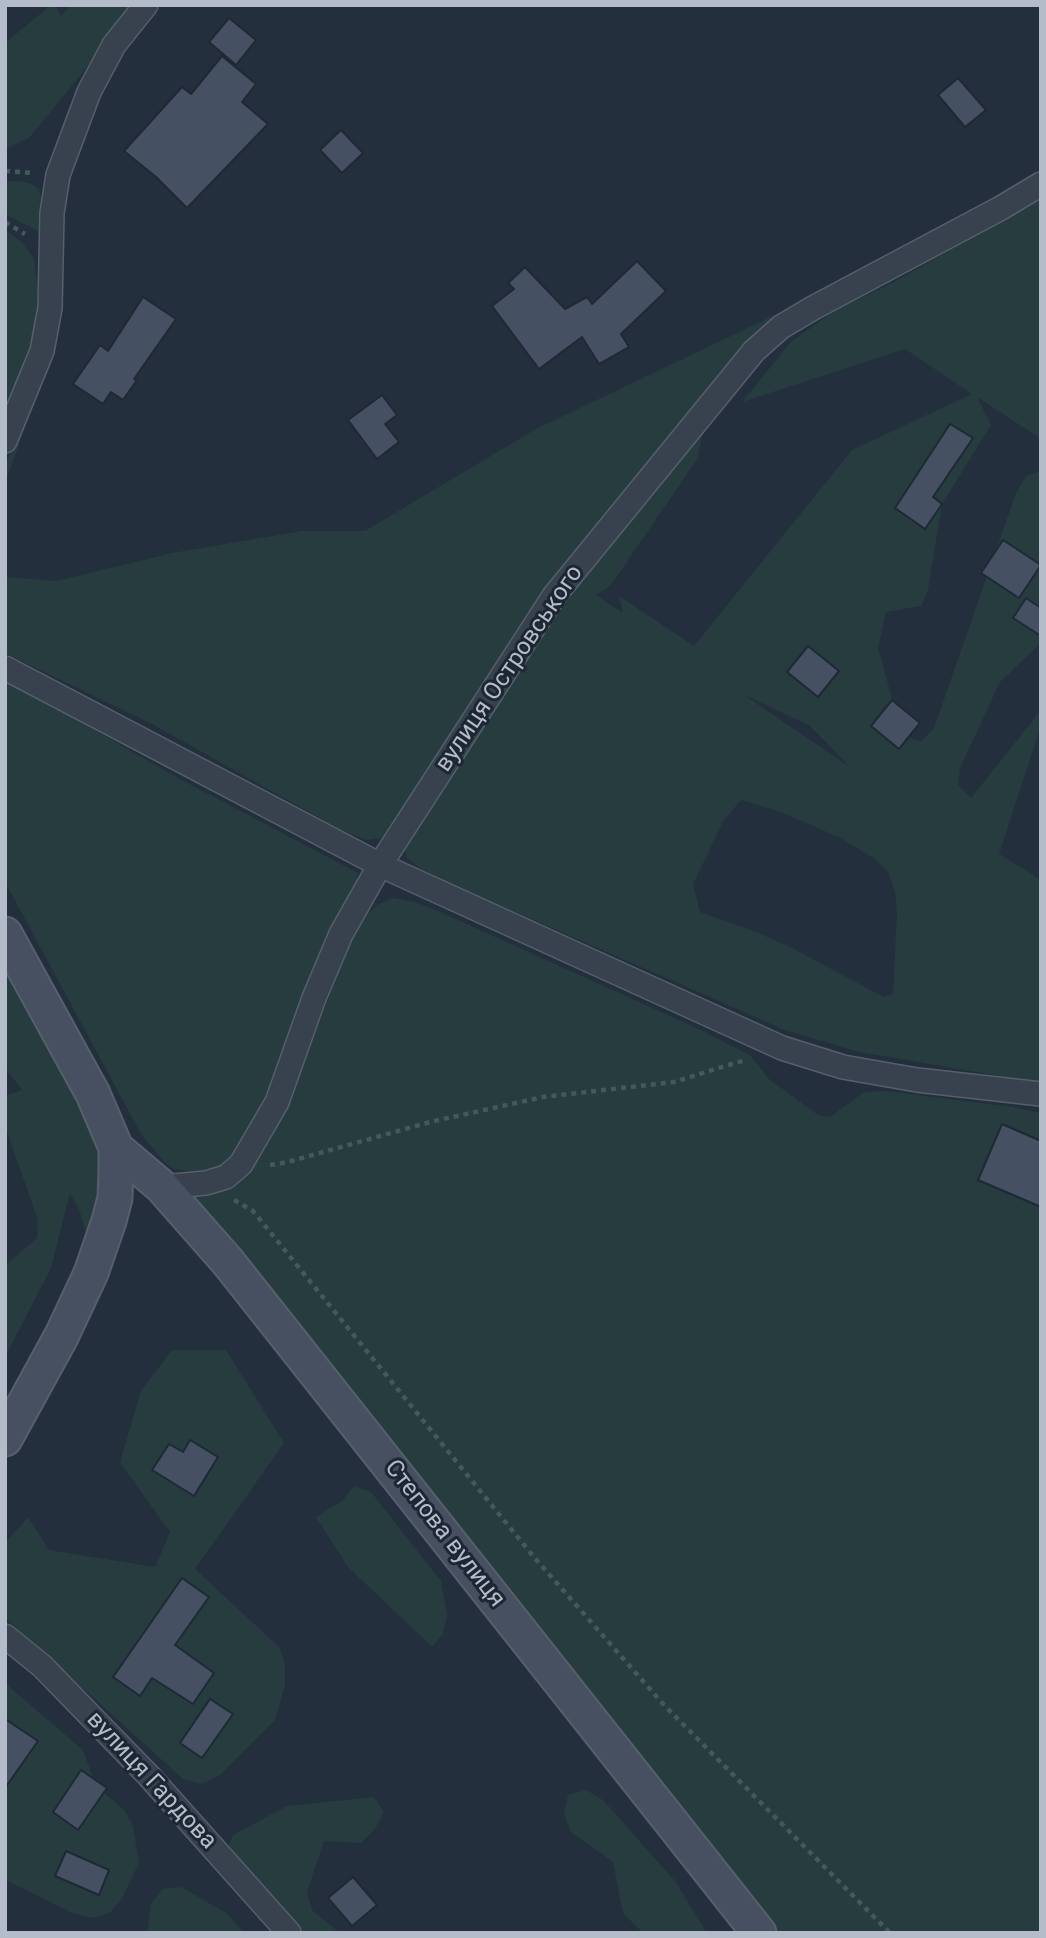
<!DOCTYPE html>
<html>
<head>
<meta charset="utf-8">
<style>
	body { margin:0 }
	#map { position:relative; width:1046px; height:1938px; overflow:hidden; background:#242f3e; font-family:Roboto,sans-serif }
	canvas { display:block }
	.frame { position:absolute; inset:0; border:7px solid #b4bcc9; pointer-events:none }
</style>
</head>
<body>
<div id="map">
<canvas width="1046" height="1938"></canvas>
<div class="frame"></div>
</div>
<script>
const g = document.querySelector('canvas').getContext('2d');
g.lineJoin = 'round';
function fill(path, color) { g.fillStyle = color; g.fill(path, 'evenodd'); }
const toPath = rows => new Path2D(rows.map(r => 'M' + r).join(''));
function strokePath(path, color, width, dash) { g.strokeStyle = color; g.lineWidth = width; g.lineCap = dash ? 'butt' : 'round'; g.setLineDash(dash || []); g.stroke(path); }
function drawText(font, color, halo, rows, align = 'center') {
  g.font = font + ' Roboto,sans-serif'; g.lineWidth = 6; g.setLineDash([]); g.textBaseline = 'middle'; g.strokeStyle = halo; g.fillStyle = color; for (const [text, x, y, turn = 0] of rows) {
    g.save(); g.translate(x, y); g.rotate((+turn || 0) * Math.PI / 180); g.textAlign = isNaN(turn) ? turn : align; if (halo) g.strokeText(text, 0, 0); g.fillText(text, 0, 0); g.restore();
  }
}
fill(toPath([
	[51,5,57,8,61,16,71,5,132,5,89,65,29,138,5,149,5,43],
	[16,181,30,183,39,189,43,208,41,227,38,231,5,214,5,182],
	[1041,198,1041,439,977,397,991,425,942,504,928,590,921,606,886,612,878,648,902,734,920,742,934,728,1016,493,1026,476,1041,471,1041,643,1000,682,960,768,958,785,971,798,1041,710,1041,726,999,854,1041,880,1041,1083,859,1052,785,1030,454,885,420,868,407,858,404,846,572,588,577,587,610,528,551,587,460,719,392,829,381,838,367,840,341,830,152,724,5,653,5,577,57,581,172,553,302,531,365,531,536,429,779,313,754,337,703,428,698,458,611,585,596,595,623,613,619,596,694,646,852,450,972,394,905,349,742,402,791,342,834,311,896,281],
	[747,696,810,726,850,767,747,697],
	[741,800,778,811,841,838,875,859,888,872,895,892,897,912,893,994,884,997,790,947,756,932,700,912,693,884,724,820],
	[5,230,22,242,34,259,38,294,34,331,21,375,5,415],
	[28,418,5,484,5,465],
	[5,679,180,779,358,873,357,881,335,921,263,1107,235,1153,220,1167,210,1172,198,1173,174,1169,165,1163,141,1134,5,882],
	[393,898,415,902,438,911,701,1030,751,1056,769,1079,818,1115,830,1117,864,1092,886,1091,1013,1107,1041,1113,1041,1933,776,1933,222,1235,195,1196,212,1194,228,1187,295,1085,352,937,368,913,377,905],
	[5,964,87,1109,102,1150,105,1191,88,1239,79,1209,70,1193,51,1268,5,1357,5,1268,10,1261,37,1238,38,1220,7,1132,5,1096,22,1090,5,1068],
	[172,1350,226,1350,284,1443,195,1569,279,1647,285,1664,285,1685,275,1720,219,1776,201,1784,183,1779,5,1618,5,1543,28,1517,49,1550,155,1567,170,1532,120,1462,141,1391],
	[354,1486,371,1492,441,1581,447,1615,443,1634,432,1647,348,1567,316,1517,342,1501],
	[5,1683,83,1750,96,1786,124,1810,133,1826,139,1863,122,1898,111,1912,94,1918,75,1914,5,1880],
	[586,1790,603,1800,675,1881,707,1933,643,1933,623,1913,613,1862,571,1832,564,1814,568,1795],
	[374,1797,384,1812,375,1829,361,1843,324,1841,307,1892,312,1910,340,1933,292,1933,226,1852,233,1835,287,1806],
	[181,1887,228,1914,244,1933,147,1933,151,1904,163,1889]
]), '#263c3f');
const building = toPath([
	[229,18,256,40,236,65,209,42,229,18],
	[222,56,256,84,242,102,268,124,187,208,156,177,124,151,182,87,191,94,222,56],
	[958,78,986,110,965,127,938,95,958,78],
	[341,130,363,153,342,173,320,150,341,130],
	[637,261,666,291,621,334,629,347,599,364,582,337,539,369,492,306,514,289,508,283,525,267,565,309,587,297,592,304,637,261],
	[143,297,176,319,134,379,137,380,123,400,111,392,103,404,73,384,100,345,108,351,143,297],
	[382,395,397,415,385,424,399,442,377,459,348,420,382,395],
	[950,424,973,438,933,497,942,504,925,529,895,508,950,424],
	[1003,540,1041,565,1019,598,981,573,1003,540],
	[1026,598,1041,608,1041,636,1013,618,1026,598],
	[808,646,839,671,818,697,787,672,808,646],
	[892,700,920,723,899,749,871,726,892,700],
	[1002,1124,1041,1141,1041,1207,978,1180,1002,1124],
	[190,1440,218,1457,194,1496,152,1470,169,1444,183,1452,190,1440],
	[182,1578,209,1597,175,1645,214,1673,193,1704,152,1678,140,1696,113,1677,182,1578],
	[210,1699,233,1714,202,1758,180,1743,210,1699],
	[5,1719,38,1741,5,1788,5,1719],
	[81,1770,107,1788,78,1830,53,1812,81,1770],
	[66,1851,109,1870,99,1895,55,1876,66,1851],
	[353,1877,377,1905,352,1926,328,1898,353,1877]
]);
fill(building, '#455162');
strokePath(building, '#1f2835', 2);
const street = toPath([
	[5,441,42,351,50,308,52,213,58,175,89,92,114,45,146,5],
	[5,668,380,865,782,1048,843,1067,917,1080,1041,1094],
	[162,1187,206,1183,226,1177,241,1164,277,1102,314,998,341,934,380,865,554,596,754,351,781,327,813,308,1001,208,1041,184],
	[5,1636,42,1666,149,1776,289,1933]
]);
const secondary = toPath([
	[5,934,93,1094,116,1148,116,1171,115,1198,109,1221,91,1273,62,1335,5,1439],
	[116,1148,162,1187,228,1262,759,1933]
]);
strokePath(street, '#565f6c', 26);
strokePath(secondary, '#565f6c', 37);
strokePath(toPath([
	[5,171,33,173],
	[5,222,25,234],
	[270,1165,288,1162,430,1122,543,1097,674,1082,745,1060],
	[234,1200,253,1211,533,1556,664,1705,890,1933]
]), '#44595c', 4.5, [5, 5]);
strokePath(street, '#38414e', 23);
strokePath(secondary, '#465061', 33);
drawText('24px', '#b4bcc9', '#1d2633', [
	["вулиця Островського",510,669,-56],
	["Степова вулиця",444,1534,52],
	["вулиця Гардова",151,1781,47]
]);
</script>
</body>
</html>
